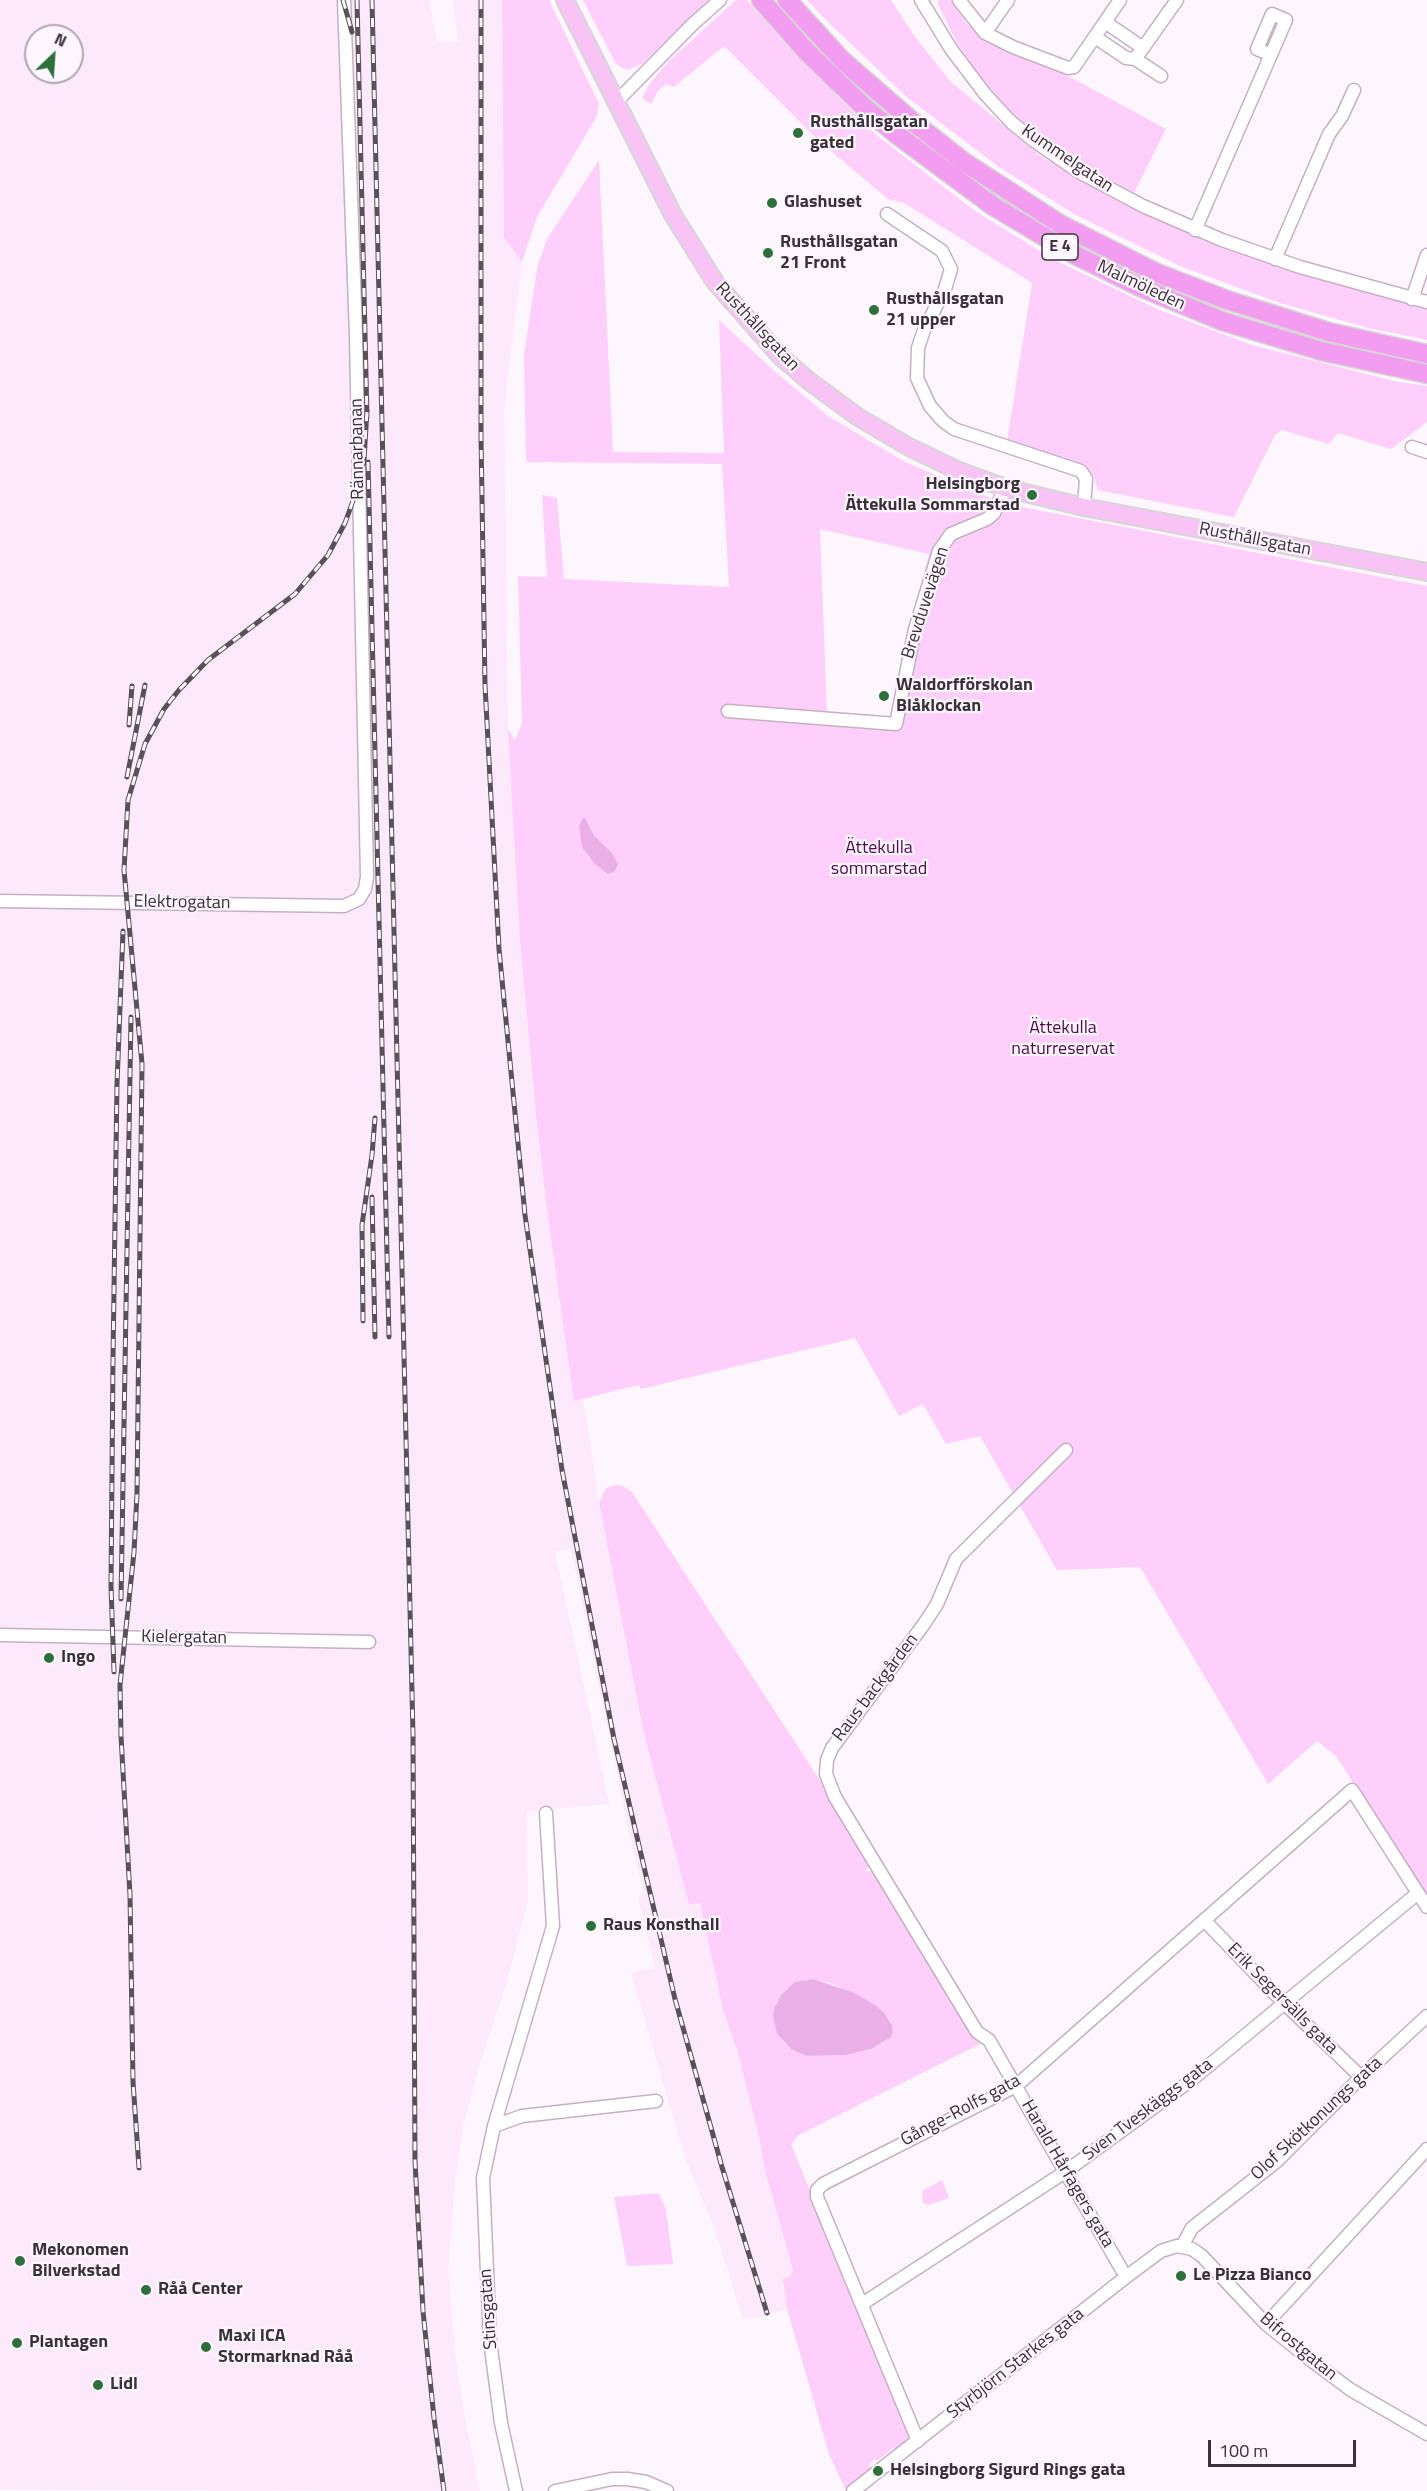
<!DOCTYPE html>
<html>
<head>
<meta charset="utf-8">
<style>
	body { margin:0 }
	#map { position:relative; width:1427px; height:2491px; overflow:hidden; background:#fef6fd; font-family:"Titillium Web",sans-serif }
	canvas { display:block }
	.north { position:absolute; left:24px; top:24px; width:60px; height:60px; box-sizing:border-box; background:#fef6fd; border:2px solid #afa8ae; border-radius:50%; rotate:25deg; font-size:16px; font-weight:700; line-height:24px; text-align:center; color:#393238 }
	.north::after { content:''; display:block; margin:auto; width:21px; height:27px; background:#2d703b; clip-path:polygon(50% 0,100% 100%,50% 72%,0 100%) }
	.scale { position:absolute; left:1208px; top:2440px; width:148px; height:27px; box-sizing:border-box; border:3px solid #393238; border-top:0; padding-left:8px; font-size:18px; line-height:21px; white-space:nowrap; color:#393238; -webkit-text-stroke:4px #fef6fd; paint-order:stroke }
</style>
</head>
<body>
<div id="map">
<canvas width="1427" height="2491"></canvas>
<div class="north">N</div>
<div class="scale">100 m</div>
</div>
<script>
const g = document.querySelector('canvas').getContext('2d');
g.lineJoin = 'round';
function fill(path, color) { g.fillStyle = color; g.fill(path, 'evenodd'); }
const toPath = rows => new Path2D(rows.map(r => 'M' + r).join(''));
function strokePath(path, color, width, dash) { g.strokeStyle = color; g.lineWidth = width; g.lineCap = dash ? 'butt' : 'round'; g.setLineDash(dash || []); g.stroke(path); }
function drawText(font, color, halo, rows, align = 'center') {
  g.font = font + ' "Titillium Web",sans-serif'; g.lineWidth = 4.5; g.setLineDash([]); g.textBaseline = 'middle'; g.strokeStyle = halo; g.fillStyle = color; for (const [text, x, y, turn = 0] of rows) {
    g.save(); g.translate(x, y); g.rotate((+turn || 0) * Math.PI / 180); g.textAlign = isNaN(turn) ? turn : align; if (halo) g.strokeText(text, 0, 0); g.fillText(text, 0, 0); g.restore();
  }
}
fill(toPath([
	[0,0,429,0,437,41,459,42,452,0,502,0,504,238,522,262,504,408,508,729,531,1028,574,1357,587,1421,599,1502,643,1730,689,1905,700,1903,723,2010,738,2053,760,2141,764,2167,793,2270,790,2277,783,2279,787,2309,762,2317,743,2319,716,2233,685,2157,631,1973,655,1968,638,1897,644,1895,628,1828,571,1549,555,1551,609,1804,527,1811,528,1900,507,1981,478,2070,464,2122,455,2181,448,2266,455,2352,465,2418,480,2491,0,2490],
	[36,36,72,36,72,72,36,72]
]), '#fce9fb');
fill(toPath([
	[502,0,549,0,599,104,597,116,537,217,522,262,504,238],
	[583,0,708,0,642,64,627,70,616,64],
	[736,0,747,0,789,48,875,134,975,211,1051,258,1159,310,1252,345,1394,381,1427,386,1427,422,1391,449,1338,433,1329,444,1282,430,1275,435,1234,517,1098,490,1094,477,1086,465,1007,441,1032,283,904,203,888,199,819,141,724,46,674,87,666,84,658,91,651,104,642,98,651,82,669,61],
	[807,0,891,0,915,37,951,82,1042,157,1120,202,1205,241,1278,267,1427,309,1427,340,1368,328,1277,302,1180,266,1076,215,999,167,908,98,826,20],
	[939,0,952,0,966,23,998,45,1072,78,1166,129,1134,193,1084,167,1018,119,986,84,958,45,937,2],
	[599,160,613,452,724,453,719,320,772,369,828,416,903,461,990,498,1022,507,1427,586,1427,1898,1336,1756,1317,1741,1268,1784,1140,1567,1057,1570,980,1436,946,1444,923,1404,899,1416,855,1338,641,1389,639,1385,574,1401,547,1209,536,1114,520,940,508,729,515,740,522,723,518,576,547,577,542,495,557,498,564,579,729,587,722,464,526,462,524,354,538,264,547,239],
	[820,529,929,554,890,719,827,714],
	[615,1485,623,1486,632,1492,870,1857,872,1864,864,1871,880,1872,980,2044,799,2135,791,2144,909,2434,906,2443,897,2450,894,2448,877,2461,875,2459,869,2464,871,2469,845,2489,829,2454,787,2309,783,2279,790,2277,793,2270,764,2167,760,2141,738,2053,723,2010,700,1903,689,1905,643,1730,599,1502,606,1488],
	[806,1979,830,1983,875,2005,889,2019,893,2030,892,2035,886,2041,871,2049,846,2055,807,2056,785,2044,777,2034,775,2006,776,2002],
	[942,2180,949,2198,929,2205,923,2203,922,2191],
	[659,2193,666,2210,673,2264,627,2266,614,2197]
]), '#fdcffa');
fill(toPath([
	[583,818,585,818,594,836,612,853,618,864,615,871,608,874,595,864,582,847,579,826],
	[813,1979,852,1992,875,2005,884,2013,892,2025,893,2033,890,2038,871,2049,846,2055,807,2056,791,2049,777,2034,773,2016,775,2006,782,1994,795,1982]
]), '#eaafe7');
const minor = toPath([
	[921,0,951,49,985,94,1011,122,1033,140,1079,172,1143,206,1222,240,1300,267,1427,302],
	[959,0,985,33,1013,47,1068,68,1074,67,1120,0],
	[985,33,1008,0],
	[1095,37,1126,58,1135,59,1143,48,1105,22],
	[1143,48,1177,0],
	[1135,59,1161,76],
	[617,101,693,24,720,0],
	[887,214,942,251,951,269,945,289,924,330,918,348,917,378,930,406,943,421,954,429,1081,471,1086,479,1084,507],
	[1195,230,1286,20,1272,14,1257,49,1271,55],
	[1275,259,1329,134,1342,116,1354,90],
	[1412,299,1427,255],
	[1412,447,1427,452],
	[728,711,896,724,915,629,939,551,951,534,987,519,994,513,1005,488],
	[0,901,344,906,359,899,365,889,367,877,356,336,344,0],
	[1066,1450,956,1559,937,1604,924,1624,832,1748,827,1760,826,1774,835,1797,977,2032,989,2040,1126,2277],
	[0,1635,369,1642],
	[1204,1920,1284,2003,1361,2077],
	[494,2126,553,1926,546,1813],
	[1182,2246,1192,2228,1277,2161,1361,2077,1427,2016],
	[862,2304,1065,2172,1190,2081,1418,1893],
	[1266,2324,1427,2149],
	[918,2441,817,2197,817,2190,823,2184,1016,2086,1352,1790,1427,1907],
	[516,2491,501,2423,490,2341,483,2178,494,2126,522,2116,656,2101],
	[555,2491,612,2479,627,2479,646,2482,667,2491],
	[853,2491,1126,2277,1161,2251,1177,2246,1192,2249,1202,2256,1266,2324,1312,2361,1351,2390,1427,2434]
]);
const major = toPath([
	[565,0,673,215,715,282,780,356,809,381,858,417,909,447,959,471,1005,488,1084,507,1427,572]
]);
const highway = toPath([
	[761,0,808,53,865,108,896,134,993,206,1075,255,1140,287,1222,321,1321,351,1427,374],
	[787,0,843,61,912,121,964,162,1060,224,1157,273,1227,300,1329,332,1427,354]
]);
strokePath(minor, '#c3b1c2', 15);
strokePath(major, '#d7d6d7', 20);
strokePath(highway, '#d7d6d7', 21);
strokePath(minor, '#fff', 12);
strokePath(major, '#f7c4f5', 16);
strokePath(highway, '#f29def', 18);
const rail = toPath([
	[343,0,352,32],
	[357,0,367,417],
	[372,0,413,1734,415,2161,423,2311,434,2418,444,2491],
	[481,0,481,436,485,685,499,949,525,1215,562,1470,614,1739,675,1999,722,2167,767,2313],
	[368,462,389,1337],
	[129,725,132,686],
	[127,777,145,685],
	[372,1197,375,1337],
	[363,1321,362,1225,372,1155,375,1118],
	[121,1599,131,1017],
	[114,1672,111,1586,113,1358,117,1084,123,931],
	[139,2168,133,2082,130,1895,121,1736,120,1685,134,1552,137,1494,142,1064,124,870,128,800,145,744,164,709,179,690,208,660,295,594,328,555,345,523,358,487,364,460,367,410]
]);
strokePath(rail, '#585157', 5);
strokePath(rail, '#fef6fd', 3, [9]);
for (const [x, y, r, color] of [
	[798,133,6,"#2d703b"],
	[772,203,6,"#2d703b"],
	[768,253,6,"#2d703b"],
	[874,310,6,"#2d703b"],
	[1032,495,6,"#2d703b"],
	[884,696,6,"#2d703b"],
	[49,1658,6,"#2d703b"],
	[591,1926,6,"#2d703b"],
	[20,2261,6,"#2d703b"],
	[1181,2276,6,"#2d703b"],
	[146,2290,6,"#2d703b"],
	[17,2343,6,"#2d703b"],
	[206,2347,6,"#2d703b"],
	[98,2385,6,"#2d703b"],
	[878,2471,6,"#2d703b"]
]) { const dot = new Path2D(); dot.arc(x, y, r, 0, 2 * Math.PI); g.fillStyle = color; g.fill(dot); strokePath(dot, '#fef6fd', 2); }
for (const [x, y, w] of [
	[1060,247,36]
]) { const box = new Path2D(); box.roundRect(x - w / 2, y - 13, w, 26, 4.5); g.fillStyle = '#fef6fd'; g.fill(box); strokePath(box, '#393238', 1.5); }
drawText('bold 16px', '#393238', null, [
	["E 4",1060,247]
]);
drawText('bold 18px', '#393238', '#fef6fd', [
	["Rusthållsgatan",810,123],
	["gated",810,144],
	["Glashuset",784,203],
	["Rusthållsgatan",780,243],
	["21 Front",780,264],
	["Rusthållsgatan",886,300],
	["21 upper",886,321],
	["Helsingborg",1020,485,"right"],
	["Ättekulla Sommarstad",1020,506,"right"],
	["Waldorfförskolan",896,686],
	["Blåklockan",896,707],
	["Ingo",61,1658],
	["Raus Konsthall",603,1926],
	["Mekonomen",32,2251],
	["Bilverkstad",32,2272],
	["Le Pizza Bianco",1193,2276],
	["Råå Center",158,2290],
	["Maxi ICA",218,2337],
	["Stormarknad Råå",218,2358],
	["Plantagen",29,2343],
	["Lidl",110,2385],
	["Helsingborg Sigurd Rings gata",890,2471]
], 'left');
drawText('18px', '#393238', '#fef6fd', [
	["Kummelgatan",1067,159,34],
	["Malmöleden",1141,286,25],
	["Rusthållsgatan",757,327,47],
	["Rännarbanan",358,449,-91],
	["Rusthållsgatan",1255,540,11],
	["Brevduvevägen",926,603,-72],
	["Elektrogatan",182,903,1],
	["Kielergatan",184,1638,1],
	["Raus backgården",876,1688,-53],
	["Erik Segersälls gata",1282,1999,45],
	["Sven Tveskäggs gata",1148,2110,-37],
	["Gånge-Rolfs gata",961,2111,-28],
	["Olof Skötkonungs gata",1317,2119,-43],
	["Harald Hårfagers gata",1067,2174,60],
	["Stinsgatan",489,2309,-94],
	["Bifrostgatan",1298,2347,40],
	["Styrbjörn Starkes gata",1016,2364,-38]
]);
drawText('18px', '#500a51', '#fef6fd', [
	["Ättekulla",879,849],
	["sommarstad",879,870],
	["Ättekulla",1063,1029],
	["naturreservat",1063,1050]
]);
</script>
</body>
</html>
